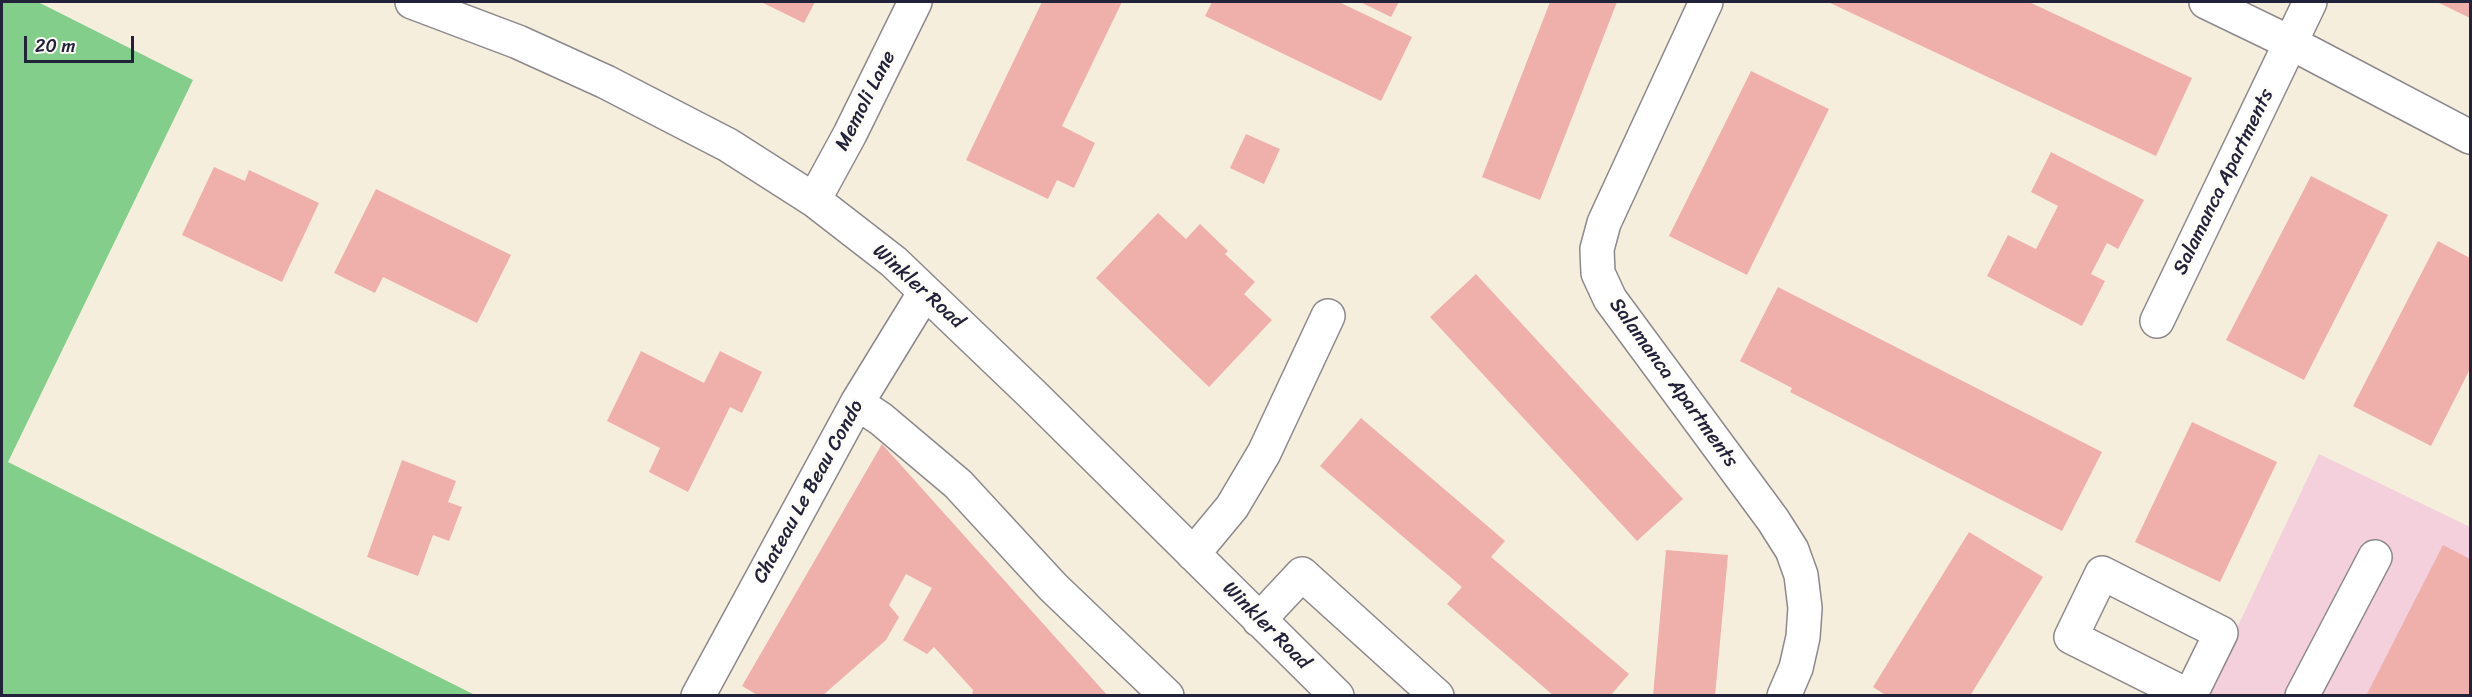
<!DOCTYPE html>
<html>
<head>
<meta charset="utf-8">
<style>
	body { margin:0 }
	#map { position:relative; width:2472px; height:697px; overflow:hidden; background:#f6eedc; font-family:Sriracha,sans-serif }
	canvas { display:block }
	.frame { position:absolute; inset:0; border:3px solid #22223b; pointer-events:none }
	.scale { position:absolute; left:24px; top:36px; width:110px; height:27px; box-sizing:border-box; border:3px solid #22223b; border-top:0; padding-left:8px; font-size:18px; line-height:21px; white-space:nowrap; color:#22223b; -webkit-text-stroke:4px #fdfcf7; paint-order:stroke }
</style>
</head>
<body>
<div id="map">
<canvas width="2472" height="697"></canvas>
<div class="frame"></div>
<div class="scale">20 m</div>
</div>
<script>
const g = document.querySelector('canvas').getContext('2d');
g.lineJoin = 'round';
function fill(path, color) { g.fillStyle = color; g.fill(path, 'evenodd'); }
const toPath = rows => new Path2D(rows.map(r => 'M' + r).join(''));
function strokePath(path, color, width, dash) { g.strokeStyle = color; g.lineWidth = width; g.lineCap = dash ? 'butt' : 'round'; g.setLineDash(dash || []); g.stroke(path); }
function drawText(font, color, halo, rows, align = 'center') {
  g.font = font + ' Sriracha,sans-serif'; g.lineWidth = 6; g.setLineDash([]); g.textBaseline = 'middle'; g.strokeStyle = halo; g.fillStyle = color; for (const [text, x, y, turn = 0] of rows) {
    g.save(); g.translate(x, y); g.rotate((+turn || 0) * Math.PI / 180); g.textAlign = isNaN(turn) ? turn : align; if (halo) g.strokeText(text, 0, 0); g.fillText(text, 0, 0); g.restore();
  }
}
fill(toPath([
	[2319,454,2470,527,2470,695,2205,696]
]), '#f4cfdc');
fill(toPath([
	[2,2,38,2,193,80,8,462,475,695,2,695]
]), '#84ce8b');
fill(toPath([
	[761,2,815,2,804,23],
	[1042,2,1122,2,1062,126,1095,143,1074,188,1057,180,1048,199,966,160],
	[1212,2,1339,2,1412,37,1381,101,1205,16],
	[1360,2,1399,2,1391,17],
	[1550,2,1617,2,1540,200,1482,177],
	[1828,2,2029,2,2192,78,2156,156],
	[2437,2,2470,2,2470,18],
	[1751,71,1829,109,1747,275,1669,236],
	[1246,134,1280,149,1264,184,1230,168],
	[2051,152,2144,200,2118,249,2107,243,2091,274,2105,281,2082,326,1987,276,2008,235,2036,249,2058,206,2031,192],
	[214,167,245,181,249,170,319,203,282,282,182,235],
	[2311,176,2388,215,2304,380,2226,340],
	[376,189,511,255,477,323,383,277,375,293,334,273],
	[1158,213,1186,239,1200,224,1228,251,1225,254,1255,282,1244,294,1272,320,1209,387,1096,278],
	[2438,241,2470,258,2470,369,2431,446,2353,406],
	[1476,274,1683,499,1637,541,1430,317],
	[1778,287,2102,452,2062,531,1790,392,1792,388,1740,361],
	[641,351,704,383,720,351,762,372,742,413,730,407,688,492,649,472,660,448,607,421],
	[1361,418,1505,541,1491,557,1629,674,1610,696,1554,696,1447,604,1462,587,1320,466],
	[2192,422,2277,462,2220,582,2135,542],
	[882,444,1108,696,972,696,973,690,934,647,927,654,903,640,932,588,906,574,889,605,899,617,886,640,822,696,759,696,742,686],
	[402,460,456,481,448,502,462,507,449,541,433,535,418,576,367,557],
	[1969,532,2043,577,1970,696,1887,696,1873,687],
	[2443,545,2470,559,2470,696,2366,696],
	[1666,550,1728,555,1715,696,1653,696]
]), '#efb0ac');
const minor = toPath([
	[412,2,518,42,606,82,728,145,814,200,894,262,1033,395,1337,696],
	[1706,2,1604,223,1597,249,1598,273,1610,299,1773,520,1792,550,1801,575,1805,608,1803,637,1796,668,1784,696],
	[2206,2,2291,43,2470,137],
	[814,200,850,134,915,2],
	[2157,321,2310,2],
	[857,403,881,419,958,484,1053,587,1167,696],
	[1193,554,1232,507,1264,453,1328,316],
	[1259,620,1302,574,1437,696],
	[698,696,857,403,925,292],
	[2189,696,2071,637,2102,573,2221,633,2190,696],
	[2302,696,2375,557]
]);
strokePath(minor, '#8c888c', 36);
strokePath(minor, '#fff', 33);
drawText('20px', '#22223b', '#fdfcf7', [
	["Memoli Lane",866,101,-63],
	["Salamanca Apartments",2224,182,-64],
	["Winkler Road",918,287,42],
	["Salamanca Apartments",1673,383,54],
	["Chateau Le Beau Condo",809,492,-61],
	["Winkler Road",1266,626,45]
]);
</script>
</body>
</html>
